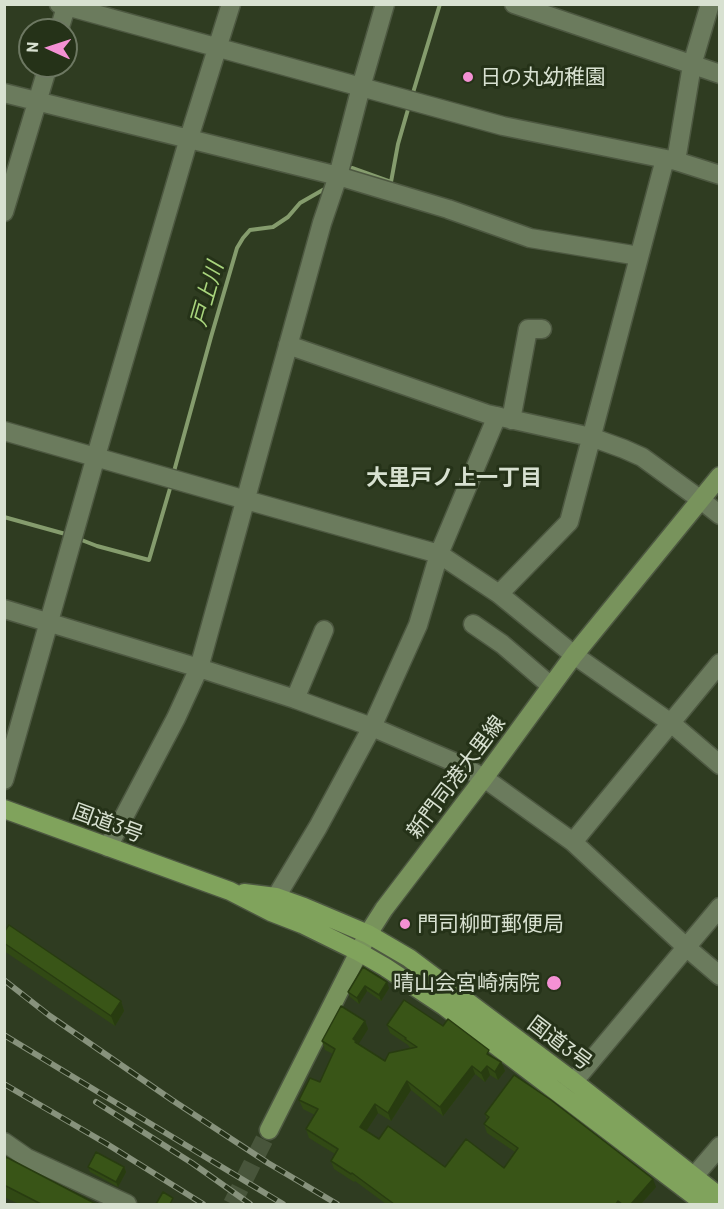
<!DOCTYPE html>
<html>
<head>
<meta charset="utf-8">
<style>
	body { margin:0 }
	#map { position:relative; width:724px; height:1209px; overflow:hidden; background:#2f3c21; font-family:Barlow,sans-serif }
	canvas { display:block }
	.frame { position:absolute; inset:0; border:6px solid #d8e1d1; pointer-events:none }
	.north { position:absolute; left:18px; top:18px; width:60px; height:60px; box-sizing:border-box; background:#253218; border:2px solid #6d7862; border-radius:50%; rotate:273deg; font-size:16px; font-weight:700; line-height:24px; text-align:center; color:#d8e1d1 }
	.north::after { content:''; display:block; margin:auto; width:21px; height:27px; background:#f491d4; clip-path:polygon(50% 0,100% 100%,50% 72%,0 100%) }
</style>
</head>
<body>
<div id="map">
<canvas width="724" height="1209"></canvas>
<div class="frame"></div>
<div class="north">N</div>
</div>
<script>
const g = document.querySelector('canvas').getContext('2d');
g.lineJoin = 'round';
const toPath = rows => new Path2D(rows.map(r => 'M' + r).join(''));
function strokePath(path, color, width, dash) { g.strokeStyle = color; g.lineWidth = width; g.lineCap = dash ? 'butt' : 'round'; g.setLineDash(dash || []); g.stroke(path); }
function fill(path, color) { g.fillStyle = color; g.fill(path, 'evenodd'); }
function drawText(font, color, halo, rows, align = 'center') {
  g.font = font + ' Barlow,"Noto Sans JP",sans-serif'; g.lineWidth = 6; g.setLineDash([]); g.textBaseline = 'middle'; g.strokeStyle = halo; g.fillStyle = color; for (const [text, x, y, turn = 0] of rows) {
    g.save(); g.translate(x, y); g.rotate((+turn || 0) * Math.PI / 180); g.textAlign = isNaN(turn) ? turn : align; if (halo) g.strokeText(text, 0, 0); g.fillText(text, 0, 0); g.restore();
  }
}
strokePath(toPath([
	[412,96,440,4],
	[346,173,352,168,391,182,398,144,409,106],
	[173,475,211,337,237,248,243,238,250,230,273,227,288,217,300,203,328,187],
	[4,517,69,535],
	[79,539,97,546,149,560,171,485]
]), '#859c6d', 4);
strokePath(toPath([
	[232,1204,269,1130]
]), '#48553b', 18, [18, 9]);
const minor = toPath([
	[59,4,503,126,676,161,720,175],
	[514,4,720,74],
	[59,30,67,4],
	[4,93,338,176,448,209,530,238,639,256],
	[676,161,692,65,710,4],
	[4,212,48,66],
	[288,345,487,414,591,437,624,449,642,457,701,500,720,515],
	[511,420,528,329,542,329],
	[4,431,246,500,439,554,499,594,574,655,671,723,720,765],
	[499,594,569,522,665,159],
	[4,609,199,668,295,699,372,727,454,762,484,778,573,842,686,947,720,976],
	[473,624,502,644,551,686],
	[295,699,324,630],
	[4,780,96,456,189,138,231,4],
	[573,842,720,663],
	[108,847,176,718,199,668,322,223,338,176,361,87,385,4],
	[276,897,318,827,372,727,418,625,439,554,497,416],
	[565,1092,720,907],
	[4,1142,27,1158,127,1204],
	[684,1188,720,1146]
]);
const major = toPath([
	[269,1130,368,934,384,909,484,778,574,655,720,476]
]);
const highway = toPath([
	[4,809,230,891,271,912,302,924,359,952,385,967,444,1006,705,1204],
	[244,893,276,897,304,907,368,934,409,958,573,1081,720,1197]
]);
strokePath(minor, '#4d5841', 21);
strokePath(major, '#4d5841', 21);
strokePath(highway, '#4d5841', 21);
strokePath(minor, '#6b7b5d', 18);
strokePath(major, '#78935c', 18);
strokePath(highway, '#80a35c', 18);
const rail = toPath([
	[4,980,50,1016,172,1100,268,1163,337,1204],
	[4,1035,283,1204],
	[4,1084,107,1144,203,1204],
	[96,1102,192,1163,250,1204]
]);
strokePath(rail, '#87927c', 6);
strokePath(rail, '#253218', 4, [11]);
fill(toPath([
	[4,932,121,1001,124,1011,115,1026,4,951],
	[363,967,389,988,381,1001,367,991,359,1004,350,997,348,992],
	[365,1021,368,1029,358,1044,385,1061,410,1048,408,1045,390,1033,387,1025,443,1026,501,1062,505,1071,498,1080,490,1075,485,1082,475,1074,443,1116,411,1090,391,1121,378,1113,366,1131,379,1139,445,1167,504,1168,515,1152,487,1133,484,1124,487,1120,485,1114,656,1187,641,1204,386,1204,355,1181,354,1182,334,1169,331,1161,335,1154,309,1138,306,1129,315,1115,303,1109,299,1100,320,1082,333,1054,325,1050,322,1041],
	[4,1157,96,1204,19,1204,4,1197],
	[88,1167,124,1167,126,1172,118,1187,90,1172]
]), '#314914');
fill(toPath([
	[387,982,389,988,381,1001,379,995],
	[365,986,367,991,359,1004,357,998],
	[121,1001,124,1011,115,1026,111,1016],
	[365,1021,368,1029,358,1045,353,1039],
	[501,1062,505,1071,498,1080,495,1072],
	[472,1066,475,1074,443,1116,440,1107],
	[487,1066,490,1075,485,1082,481,1073],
	[407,1081,411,1090,391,1121,388,1113],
	[375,1104,378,1113,363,1136,360,1127],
	[124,1167,126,1172,118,1187,116,1182],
	[653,1179,656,1187,641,1204,631,1204]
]), '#283c10');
const building = toPath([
	[9,925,121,1001,111,1016,4,943,4,932,9,925],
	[363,967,387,982,379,995,365,986,357,998,348,992,363,967],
	[404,1000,443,1026,448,1019,489,1050,487,1054,501,1062,495,1072,487,1066,481,1073,472,1066,440,1107,407,1081,388,1113,375,1104,360,1127,379,1139,388,1126,445,1167,466,1139,504,1168,518,1148,484,1124,489,1117,485,1114,514,1075,551,1100,653,1179,631,1204,622,1204,618,1201,616,1204,394,1204,352,1173,351,1174,331,1161,338,1149,306,1129,318,1109,299,1100,310,1078,320,1082,335,1049,322,1041,341,1006,365,1021,353,1039,356,1041,355,1042,385,1061,389,1053,417,1047,405,1039,406,1038,387,1025,404,1000],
	[96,1152,124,1167,116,1182,88,1167,96,1152],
	[4,1157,6,1158,6,1157,96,1204,41,1204,4,1185,4,1157],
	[163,1192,173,1198,170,1204,156,1204,163,1192]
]);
fill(building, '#395517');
strokePath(building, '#283c10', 1.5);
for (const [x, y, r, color] of [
	[468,77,6,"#f491d4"],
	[405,924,6,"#f491d4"],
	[554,983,8,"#f491d4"]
]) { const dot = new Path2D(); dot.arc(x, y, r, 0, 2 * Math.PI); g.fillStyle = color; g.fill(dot); strokePath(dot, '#253218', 2); }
drawText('21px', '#d8e1d1', '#253218', [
	["日の丸幼稚園",480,77],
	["門司柳町郵便局",417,924],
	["晴山会宮崎病院",540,983,"right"]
], 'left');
drawText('21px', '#d8e1d1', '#253218', [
	["新門司港大里線",456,777,-53],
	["国道3号",108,823,20],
	["国道3号",560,1043,37]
]);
drawText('italic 22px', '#a9d57d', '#253218', [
	["戸上川",207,294,-74]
]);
drawText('bold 22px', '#d8e1d1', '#253218', [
	["大里戸ノ上一丁目",454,478]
]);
</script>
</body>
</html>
